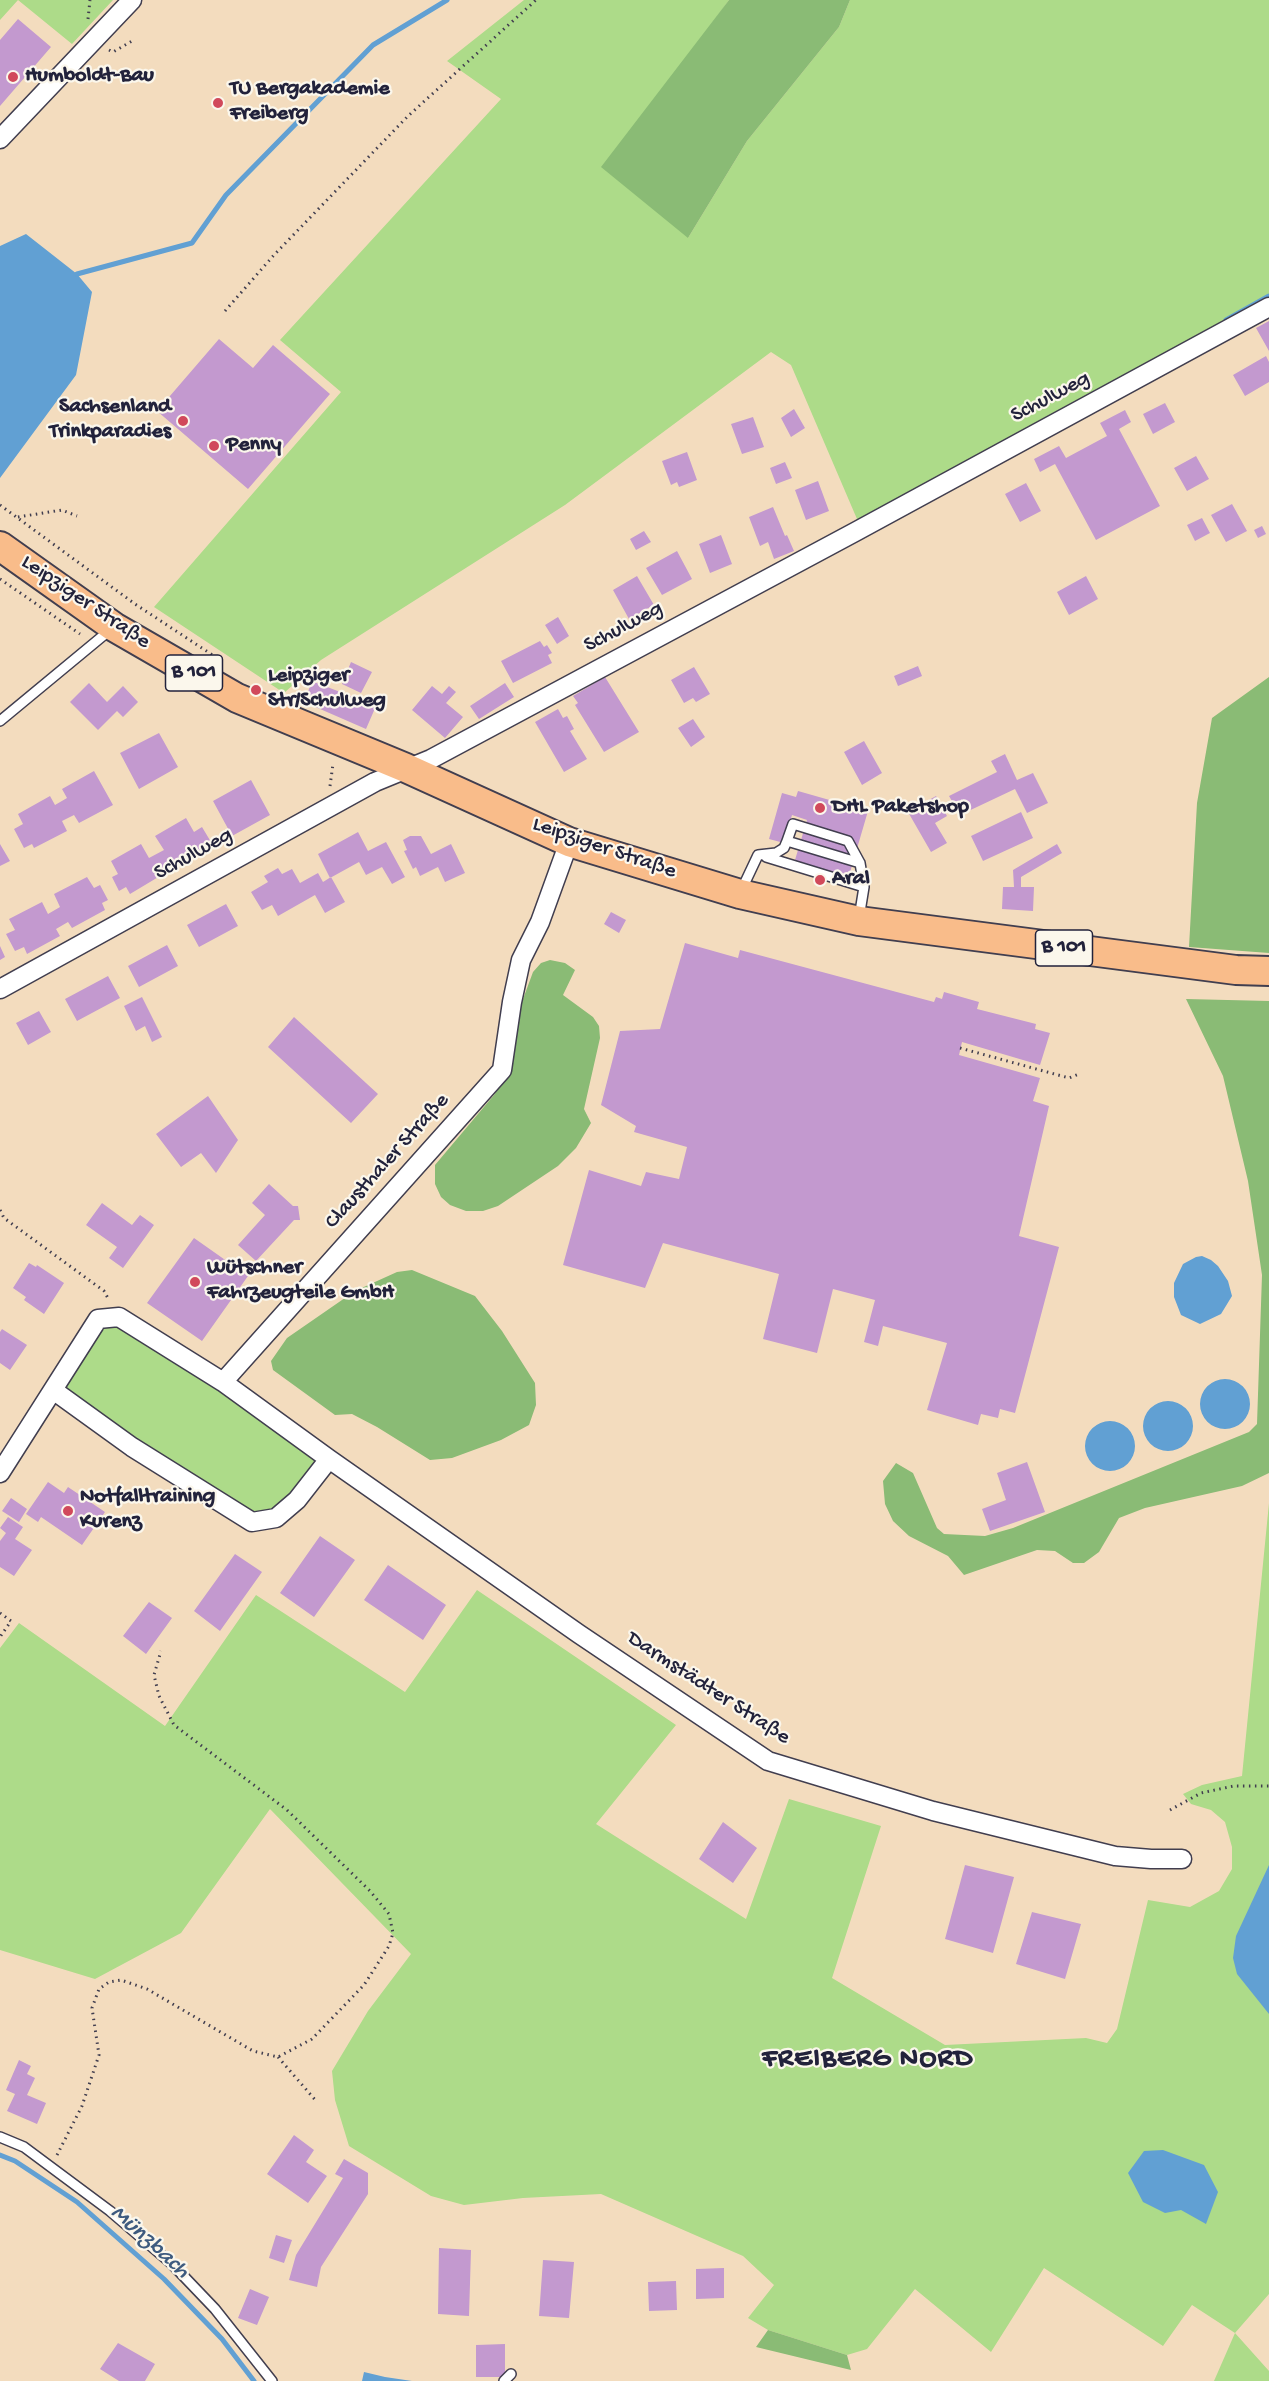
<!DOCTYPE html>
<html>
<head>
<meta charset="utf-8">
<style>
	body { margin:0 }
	canvas { display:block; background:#f3dcbe }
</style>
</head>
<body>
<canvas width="1269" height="2381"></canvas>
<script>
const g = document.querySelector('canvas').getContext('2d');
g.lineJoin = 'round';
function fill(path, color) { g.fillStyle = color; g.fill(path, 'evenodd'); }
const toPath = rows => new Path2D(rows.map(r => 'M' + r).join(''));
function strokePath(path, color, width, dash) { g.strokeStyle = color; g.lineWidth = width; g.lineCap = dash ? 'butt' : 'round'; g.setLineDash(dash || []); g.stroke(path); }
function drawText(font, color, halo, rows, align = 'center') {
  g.font = font + ' "Gochi Hand",sans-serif'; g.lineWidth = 4.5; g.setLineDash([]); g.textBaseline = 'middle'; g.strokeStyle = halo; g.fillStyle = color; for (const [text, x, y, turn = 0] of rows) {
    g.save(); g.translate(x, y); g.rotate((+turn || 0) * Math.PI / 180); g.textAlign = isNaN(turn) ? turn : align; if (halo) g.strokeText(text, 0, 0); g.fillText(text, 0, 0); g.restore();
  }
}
fill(toPath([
	[0,0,113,0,72,44,18,0,0,20],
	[524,0,729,0,709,28,688,238,747,141,839,27,850,0,1269,0,1269,302,860,526,791,365,771,352,565,505,321,660,284,693,154,607,341,392,280,340,501,99,447,61],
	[119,1317,329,1459,297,1500,252,1522,53,1390,98,1319],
	[1269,1503,1269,2294,1235,2333,1269,2371,1269,2381,1214,2381,1235,2333,1192,2305,1163,2346,1044,2268,991,2352,915,2289,867,2349,847,2355,768,2330,748,2318,774,2285,743,2256,601,2194,523,2198,464,2205,431,2196,349,2146,335,2100,332,2071,368,2011,411,1954,270,1809,181,1933,95,1979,0,1950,0,1648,19,1623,165,1726,256,1595,405,1692,477,1590,676,1725,596,1824,746,1919,789,1799,881,1826,832,1978,945,2045,1086,2038,1107,2043,1117,2029,1148,1900,1190,1907,1219,1891,1232,1869,1232,1847,1225,1822,1211,1810,1191,1804,1183,1794,1202,1785,1242,1776]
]), '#addb89');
fill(toPath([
	[729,0,850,0,839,27,747,141,688,238,601,167],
	[1269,677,1269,953,1189,947,1197,803,1212,718],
	[550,960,565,963,575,970,563,995,593,1017,599,1026,600,1038,584,1109,591,1123,576,1148,558,1166,498,1206,483,1211,466,1211,450,1205,441,1197,435,1184,435,1165,494,1095,510,1072,519,1010,533,972,541,963],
	[1186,999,1269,1001,1269,1473,1242,1486,1145,1508,1119,1518,1099,1552,1084,1563,1073,1563,1055,1551,1037,1550,964,1575,948,1556,909,1536,893,1521,885,1504,883,1481,896,1463,913,1473,937,1528,944,1534,985,1536,1013,1528,1249,1432,1257,1424,1262,1275,1248,1181,1223,1076],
	[412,1270,475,1296,502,1331,535,1383,536,1405,529,1425,501,1440,452,1458,430,1460,377,1427,352,1414,335,1415,273,1370,271,1361,287,1338,355,1291,397,1272],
	[768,2330,847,2355,851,2370,756,2347]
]), '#8abb75');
fill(toPath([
	[26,234,77,274,92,292,76,375,0,478,0,246],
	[1202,1256,1211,1260,1218,1266,1228,1281,1232,1296,1221,1314,1200,1324,1181,1315,1174,1297,1174,1283,1183,1264,1196,1257],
	'1200 1404a25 25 0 1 1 50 0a25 25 0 1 1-50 0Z',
	'1143 1426a25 25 0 1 1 50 0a25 25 0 1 1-50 0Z',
	'1085 1446a25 25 0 1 1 50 0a25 25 0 1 1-50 0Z',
	[1269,1865,1269,2014,1237,1974,1233,1958,1236,1936],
	[1163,2150,1204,2165,1218,2192,1206,2224,1181,2210,1165,2213,1143,2202,1128,2173,1144,2151],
	[364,2372,385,2377,412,2381,362,2381]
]), '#61a0d3');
strokePath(toPath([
	[77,274,192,243,226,195,373,45,447,0],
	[1226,320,1269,296],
	[0,2155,15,2161,77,2202,164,2279,222,2339,254,2381]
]), '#61a0d3', 5);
fill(toPath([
	[18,19,51,47,0,106,0,40],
	[1269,321,1269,351,1256,328],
	[219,339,253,368,273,345,330,394,248,489,157,411],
	[1266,356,1269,362,1269,382,1245,396,1233,375],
	[1165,403,1175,422,1153,434,1143,414],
	[794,409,805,428,791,437,781,418],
	[1125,410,1131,422,1119,429,1160,506,1096,540,1055,464,1040,472,1034,459,1059,446,1066,458,1107,436,1100,423],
	[753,417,764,447,742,454,731,424],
	[687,452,697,480,679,487,677,482,671,485,662,461],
	[1196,456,1209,479,1187,491,1174,468],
	[785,462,792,478,776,484,770,468],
	[818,481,829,511,806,520,795,490],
	[1026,483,1041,511,1020,522,1005,494],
	[1232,504,1247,531,1226,542,1211,515],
	[773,507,785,536,787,535,794,551,774,559,768,542,760,546,749,517],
	[1202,518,1210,533,1195,541,1187,525],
	[1262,526,1266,534,1258,538,1254,530],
	[644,531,651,542,636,550,630,539],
	[721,535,732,564,710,573,699,544],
	[677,551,692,579,662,595,646,568],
	[637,576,654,605,629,619,613,590],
	[1086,576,1098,599,1069,615,1057,592],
	[558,617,569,636,557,644,545,625],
	[540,641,544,647,547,645,552,653,548,655,552,663,513,683,501,661],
	[351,662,372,672,361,693,342,684],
	[918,666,922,676,898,686,894,676],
	[694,667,710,694,696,702,693,698,684,703,671,680],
	[605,677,639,732,604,752,575,705,578,703,573,696],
	[312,681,376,706,366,729,304,702],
	[89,683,107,702,123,686,138,702,123,717,117,711,98,730,70,702],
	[505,683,514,697,479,719,470,706],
	[432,686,442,694,449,686,456,692,446,703,463,717,445,738,412,710],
	[558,709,563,718,567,716,574,729,570,731,587,759,564,772,535,722],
	[693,719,705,737,691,747,678,728],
	[159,733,178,767,139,789,120,753],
	[864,741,882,773,862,785,844,752],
	[1005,754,1017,780,1033,773,1048,803,1027,813,1015,789,960,815,949,796,997,772,991,761],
	[94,771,113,805,79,823,74,815,62,821,67,831,34,848,32,844,24,848,14,829,23,824,18,814,50,796,55,805,67,798,62,789],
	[251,780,270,815,232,836,213,801],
	[798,791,868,811,846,886,792,870,807,820,792,815,784,843,769,839,782,793,796,797],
	[936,796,947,816,935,823,947,843,931,852,908,812],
	[1021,812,1033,838,983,861,971,836],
	[186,818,194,832,202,827,211,842,203,847,205,851,175,869,172,864,158,873,160,876,130,894,126,887,119,891,112,877,118,874,111,861,141,844,149,858,164,850,155,836],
	[358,832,368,851,386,842,405,877,392,884,382,867,366,875,359,862,330,878,318,854],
	[410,836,421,836,431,854,451,844,465,873,445,882,438,867,420,876,416,867,413,869,404,851,407,850,403,840],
	[0,844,10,861,0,866],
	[1057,844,1062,853,1021,877,1021,887,1034,887,1033,911,1002,909,1003,887,1014,887,1013,870],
	[278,868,282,874,292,869,300,883,318,873,323,882,331,877,345,902,325,913,315,895,278,916,272,905,262,910,251,892,268,882,264,876],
	[87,877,94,888,100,885,108,900,102,903,105,910,72,928,68,922,56,929,60,936,27,954,24,947,15,951,6,934,15,930,9,919,42,902,48,914,60,907,54,894],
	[226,904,238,926,199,947,187,925],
	[611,912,626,920,619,933,604,924],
	[685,943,738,958,740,950,934,1002,936,997,942,999,944,992,979,1002,977,1009,1036,1024,1035,1029,1050,1033,1040,1065,962,1042,959,1055,1040,1078,1033,1101,1049,1106,1019,1236,1059,1247,1015,1413,1000,1409,998,1418,981,1414,978,1425,927,1410,947,1343,883,1326,878,1346,864,1342,875,1300,833,1289,817,1353,763,1339,779,1274,663,1243,645,1288,563,1265,589,1170,641,1186,646,1172,679,1179,687,1147,634,1132,636,1126,601,1105,620,1031,660,1029],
	[167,945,178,966,139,987,128,966],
	[0,946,5,957,0,960],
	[108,976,120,998,77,1021,65,999],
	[142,997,162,1037,152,1042,145,1026,136,1031,124,1006],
	[39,1011,51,1032,28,1045,16,1023],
	[294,1017,378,1094,351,1123,268,1047],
	[208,1096,238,1140,216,1173,201,1153,181,1167,156,1134],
	[269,1184,293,1206,298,1206,300,1220,294,1220,256,1261,238,1245,265,1215,252,1203],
	[102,1203,132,1225,140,1215,154,1225,123,1268,109,1258,117,1247,86,1225],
	[194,1238,248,1276,202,1341,147,1303],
	[29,1263,36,1267,37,1265,64,1283,44,1314,24,1300,26,1297,13,1288],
	[2,1329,27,1345,10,1370,0,1363,0,1332],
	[1027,1462,1045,1512,990,1531,982,1509,1006,1500,997,1473],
	[48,1482,64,1493,68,1487,105,1512,82,1545,41,1517,38,1522,26,1514],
	[11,1498,27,1509,19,1522,2,1511],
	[8,1517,23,1527,15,1539,32,1550,14,1576,0,1567,0,1541,6,1533,0,1528],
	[320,1536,355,1560,314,1617,280,1593],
	[235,1554,262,1572,220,1631,194,1611],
	[388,1565,446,1605,423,1640,364,1600],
	[149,1602,172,1618,146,1654,123,1636],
	[723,1822,757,1848,733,1883,699,1859],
	[965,1865,1014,1877,993,1953,945,1939],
	[1032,1912,1081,1924,1065,1979,1016,1964],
	[19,2060,31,2066,27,2074,35,2078,27,2095,46,2103,37,2124,7,2111,15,2094,6,2090],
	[294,2135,314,2150,306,2162,327,2176,308,2203,267,2174],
	[344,2159,368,2173,368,2194,321,2267,317,2287,289,2280,296,2255,343,2178,335,2174],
	[276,2235,292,2240,284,2263,269,2258],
	[439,2248,471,2250,469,2316,438,2314],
	[543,2260,574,2262,569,2318,539,2316],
	[724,2268,724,2298,696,2299,696,2269],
	[676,2281,677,2310,649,2311,648,2282],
	[250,2289,269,2297,257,2325,238,2318],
	[118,2343,155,2364,145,2381,119,2381,100,2369],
	[505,2344,505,2377,476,2377,476,2345]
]), '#c399cf');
const lane = toPath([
	[0,721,110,630],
	[787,841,793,824,848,841,860,863],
	[766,857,864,887],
	[741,891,758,855,776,853,784,848,787,841,860,863,864,887,859,918],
	[0,2137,24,2147,110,2211,172,2264,215,2309,272,2381],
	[504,2381,511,2374]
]);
const street = toPath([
	[0,139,132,0],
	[0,989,375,782,431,759,855,532,1269,307],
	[223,1382,502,1070,512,1002,521,960,540,922,569,842],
	[53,1390,132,1447,252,1522,276,1518,297,1500,329,1459],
	[0,1473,98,1319,119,1317,223,1382,329,1459,579,1634,768,1761,933,1811,1115,1856,1151,1859,1182,1859]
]);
const primary = toPath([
	[0,546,114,627,237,698,406,768,569,842,740,894,859,921,1236,970,1269,971]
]);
strokePath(lane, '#413e4f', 12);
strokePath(street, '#413e4f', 21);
strokePath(primary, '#413e4f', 32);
strokePath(toPath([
	[88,19,90,0],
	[109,50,113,52,132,41],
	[225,311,274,255,408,116,536,0],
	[0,505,135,604,214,656],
	[18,517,62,510,77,516],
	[0,579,80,634],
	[330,786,333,764],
	[960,1048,1069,1078,1079,1074],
	[0,1210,4,1218,104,1291,109,1300],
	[0,1613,11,1621,0,1637],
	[1170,1810,1201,1793,1234,1786,1269,1786],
	[278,2057,317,2102],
	[57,2155,82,2106,99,2055,92,2008,99,1989,109,1982,121,1980,147,1989,253,2051,278,2057,312,2039,364,1985,389,1946,393,1933,389,1914,370,1891,287,1810,174,1725,159,1696,154,1675,161,1651]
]), '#413e4f', 3, [1.5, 4.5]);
strokePath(lane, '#fff', 9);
strokePath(street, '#fff', 18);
strokePath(primary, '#f9bc8a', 28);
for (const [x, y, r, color] of [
	[13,77,6,"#d1495b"],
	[218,103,6,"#d1495b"],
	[183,421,6,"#d1495b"],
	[214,446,6,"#d1495b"],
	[256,690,6,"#d1495b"],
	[820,808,6,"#d1495b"],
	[820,880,6,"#d1495b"],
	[195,1282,6,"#d1495b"],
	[68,1511,6,"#d1495b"]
]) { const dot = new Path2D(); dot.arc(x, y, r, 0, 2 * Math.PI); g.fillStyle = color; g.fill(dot); strokePath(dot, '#fbf7ec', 2); }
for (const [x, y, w] of [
	[194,673,57],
	[1064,948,57]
]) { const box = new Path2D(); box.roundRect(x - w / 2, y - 18, w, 36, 4.5); g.fillStyle = '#fbf7ec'; g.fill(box); strokePath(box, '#22223b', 1.5); }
drawText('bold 21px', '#22223b', null, [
	["B 101",194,673],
	["B 101",1064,948]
]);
drawText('bold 22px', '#22223b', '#fbf7ec', [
	["Humboldt-Bau",25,77],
	["TU Bergakademie",230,90],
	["Freiberg",230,115],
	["Sachsenland",171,408,"right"],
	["Trinkparadies",171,433,"right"],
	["Penny",226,446],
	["Leipziger",268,677],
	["Str/Schulweg",268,702],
	["DHL Paketshop",832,808],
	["Aral",832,880],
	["Wütschner",207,1269],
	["Fahrzeugteile GmbH",207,1294],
	["Notfalltraining",80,1498],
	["Kurenz",80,1523]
], 'left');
drawText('22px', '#22223b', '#fbf7ec', [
	["Schulweg",1051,398,-28],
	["Leipziger Straße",85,603,34],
	["Schulweg",624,628,-28],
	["Leipziger Straße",604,849,19],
	["Schulweg",194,855,-29],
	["Clausthaler Straße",388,1162,-48],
	["Darmstädter Straße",708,1689,33]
]);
drawText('italic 24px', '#3e5b7f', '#fbf7ec', [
	["Münzbach",149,2243,42]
]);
g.letterSpacing = '1.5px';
drawText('bold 28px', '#22223b', '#fbf7ec', [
	["FREIBERG NORD",868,2061]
]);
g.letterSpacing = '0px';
</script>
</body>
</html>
